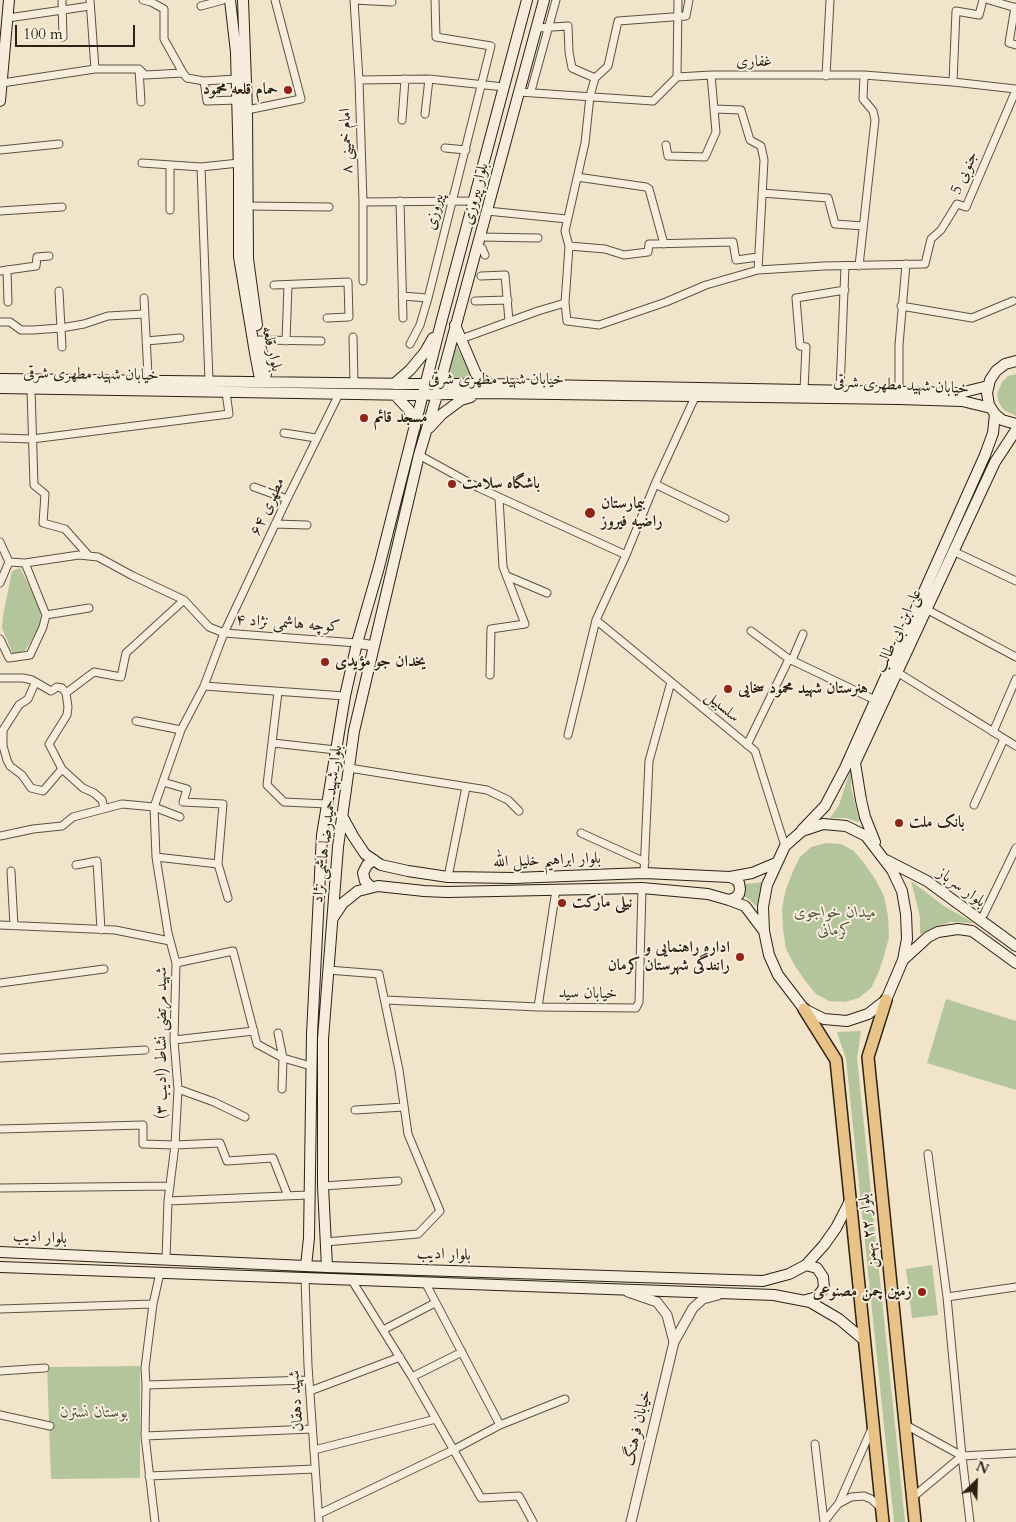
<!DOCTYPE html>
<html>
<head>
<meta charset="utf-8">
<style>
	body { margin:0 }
	#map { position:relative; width:1016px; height:1522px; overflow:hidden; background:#f1e4cb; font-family:Cardo,serif }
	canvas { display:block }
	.north { position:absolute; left:951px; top:1457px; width:50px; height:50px; -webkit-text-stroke:4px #f6eddd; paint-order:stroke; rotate:24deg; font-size:14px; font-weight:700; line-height:20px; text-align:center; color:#2c2113 }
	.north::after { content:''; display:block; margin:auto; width:18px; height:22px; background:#2c2113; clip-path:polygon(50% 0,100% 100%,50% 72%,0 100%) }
	.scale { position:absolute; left:15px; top:25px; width:120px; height:22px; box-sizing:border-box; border:2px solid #2c2113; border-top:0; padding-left:6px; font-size:15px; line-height:18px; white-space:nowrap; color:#2c2113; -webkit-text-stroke:4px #f6eddd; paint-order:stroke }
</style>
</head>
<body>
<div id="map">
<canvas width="1016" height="1522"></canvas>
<div class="north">N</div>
<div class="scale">100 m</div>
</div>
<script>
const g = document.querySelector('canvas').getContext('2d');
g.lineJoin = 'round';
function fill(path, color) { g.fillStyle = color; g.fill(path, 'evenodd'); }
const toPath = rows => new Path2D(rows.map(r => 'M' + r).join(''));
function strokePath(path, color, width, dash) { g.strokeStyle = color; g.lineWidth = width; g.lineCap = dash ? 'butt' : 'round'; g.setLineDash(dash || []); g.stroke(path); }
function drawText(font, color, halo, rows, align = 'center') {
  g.font = font + ' Cardo,Amiri,serif'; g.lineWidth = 4; g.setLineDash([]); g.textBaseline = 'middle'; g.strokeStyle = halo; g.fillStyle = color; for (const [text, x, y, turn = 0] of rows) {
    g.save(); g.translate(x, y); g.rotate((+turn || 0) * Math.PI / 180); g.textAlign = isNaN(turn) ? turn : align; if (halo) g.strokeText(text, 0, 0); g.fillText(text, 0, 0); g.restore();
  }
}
fill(toPath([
	[456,345,473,379,446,380],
	[1016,374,1016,416,1004,410,999,403,997,394,1002,382,1008,376],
	[20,568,40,607,41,624,25,651,13,654,2,628,3,616,12,571],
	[852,765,851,788,860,821,858,822,846,818,830,818,839,805],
	[826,843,841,844,854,851,864,863,875,879,884,896,888,916,889,937,884,956,878,974,871,988,859,998,845,1002,829,1001,816,994,806,982,795,966,786,949,783,929,782,908,786,889,793,871,800,857,811,847],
	[911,881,944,906,974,923,950,922,920,934,920,917],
	[765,882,760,909,747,898,741,895,743,884],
	[946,999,1016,1021,1016,1090,927,1063],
	[861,1031,857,1058,905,1522,894,1522,846,1059,837,1032],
	[932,1265,938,1315,912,1318,906,1269],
	[140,1366,140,1478,51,1479,47,1367]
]), '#b4c59c');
const minor = toPath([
	[62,0,63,37],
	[90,0,95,69],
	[143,0,151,2,164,9,164,39,183,73],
	[354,0,359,80,363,202,363,281],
	[354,0,392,2],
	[689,0,686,16,618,21,608,66,595,78,590,96,585,143,565,231,569,246,565,303,567,321,599,325,666,302,706,285,758,270,824,266,925,264,931,239,941,230,957,204,966,207,1016,90],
	[989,0,1016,8],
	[201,6,223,0],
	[1015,7,1009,43,1016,45],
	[8,18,90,6],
	[537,28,568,26,569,52,572,68,595,78],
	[139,69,141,102],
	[826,76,830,0],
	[677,77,678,0],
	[359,80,429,79,504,87],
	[204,81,207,101,238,100],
	[953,82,956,11,979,15,983,0],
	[2,83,95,69,139,69,145,75,183,73,187,78,204,81,236,79],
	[531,91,556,0],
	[519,92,653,101,677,77,711,75,864,75,953,82,1016,89],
	[715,109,741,110,750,140,761,146,764,160,758,270],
	[247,110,301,99,275,0],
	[425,114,429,79],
	[402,120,405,79],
	[666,145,668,156,705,157,716,132,711,75],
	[445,148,466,150],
	[0,150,59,144],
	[142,163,201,167,239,163],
	[201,167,209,381],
	[577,177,646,187,649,189,664,244],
	[762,193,828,198,835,224,863,226],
	[400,201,403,318],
	[363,202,474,201],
	[248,206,329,207],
	[170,210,170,165],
	[0,211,62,207],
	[487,211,567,219],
	[480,237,538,238],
	[569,246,605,249,624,255,648,252,649,244,733,242,736,260,758,257],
	[477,247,482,248,485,255],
	[859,266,875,120,873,111,863,99,864,75],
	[7,270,8,302],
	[0,271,36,266,37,257,49,256],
	[481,276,505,275,509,321],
	[274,285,348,282,349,317,327,318],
	[59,291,62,347],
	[402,296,428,298],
	[144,298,148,375],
	[475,301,508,300],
	[901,306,972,318,1013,301],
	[0,322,10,322,21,330,33,330,61,328,84,324,108,316,144,314],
	[353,337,354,383],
	[461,339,538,311,565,303],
	[259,340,321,341],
	[146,341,180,338],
	[286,341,288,285],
	[410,344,420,325,428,298,491,46,436,37,435,0],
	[31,389,34,485,45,494,43,523,65,529,89,556],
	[804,390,806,347,800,346,796,298,845,290],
	[840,390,845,266],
	[899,391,899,345,906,264],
	[284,433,316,438],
	[0,438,32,439,229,414,226,392],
	[419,455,479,488,626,555],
	[655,484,725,518],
	[254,487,287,499],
	[275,524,307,525],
	[0,542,9,562],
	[953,551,1016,581],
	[25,563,79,555,98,557,133,576,184,600,209,627,224,633,357,643],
	[507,576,547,593],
	[0,583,9,562,25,563,46,615,43,627,30,655,9,658,0,639],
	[926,609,1016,657],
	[46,615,89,608],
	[596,620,755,751,785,846],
	[751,631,789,659,875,700],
	[792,660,803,634],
	[897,672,1016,746],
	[490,675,491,629,525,624,503,567,499,498],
	[0,678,23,678,32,680,51,691,57,687,62,688,66,693,68,707,67,715,49,744,62,769,83,788,94,793,102,800,104,808],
	[35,683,28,699,19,705,3,730,3,746,7,760,10,766,22,775,31,788,43,791,62,769],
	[204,686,345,696],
	[278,692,267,785,284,802,327,804],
	[66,693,94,672,121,677,126,653,184,600],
	[136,721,181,730],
	[993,732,1016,679],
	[568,735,596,620,626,555,655,484,695,397],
	[273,743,336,750],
	[747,745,789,659],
	[349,768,487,790,508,800,519,811],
	[974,805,1004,739],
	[581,833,645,862],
	[0,836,33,829,62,826,73,817,122,804,154,807,180,817],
	[156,857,218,864,223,804,183,802,187,789,163,782],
	[218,864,228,898],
	[76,865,97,861,101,930],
	[11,871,14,926],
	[644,873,649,761,671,682],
	[448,877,466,787],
	[984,914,1016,848],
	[0,925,115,930,170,941],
	[176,963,233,951,257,1044,283,1058,311,1066],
	[0,983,104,969],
	[385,1000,538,1007,636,1008,639,1002,642,888],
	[538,1007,556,890],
	[278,1033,283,1058,282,1089],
	[174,1040,254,1031],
	[0,1058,145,1050],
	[178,1089,214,1102,245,1117],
	[355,1110,404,1107],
	[0,1129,143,1125,143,1144,175,1145,220,1143,227,1161,273,1158,288,1196],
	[928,1154,947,1297,962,1456,970,1522],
	[323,1186,398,1181],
	[0,1188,170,1186],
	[168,1201,308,1195],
	[325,1242,418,1234,440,1211,408,1134,399,1070,379,974,328,970],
	[166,1259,168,1201,175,1145,178,1089,174,1040,176,963,168,933,156,857,154,807,181,730,204,686,224,633,287,499,339,394],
	[305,1278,308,1366,319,1522],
	[351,1279,412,1377,481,1498,519,1496,533,1522],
	[425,1282,500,1425],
	[947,1297,1016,1287],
	[0,1309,153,1304],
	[383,1330,435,1303],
	[0,1371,45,1368],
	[412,1377,462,1352],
	[146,1385,309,1380],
	[310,1391,400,1357],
	[0,1415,50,1426],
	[906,1425,962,1456],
	[145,1436,312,1429],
	[815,1444,824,1522],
	[314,1450,436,1419],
	[962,1456,1016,1453],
	[149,1476,315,1469],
	[913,1497,962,1456],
	[840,1503,851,1497,864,1496,871,1499,881,1508],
	[319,1514,453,1450,500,1425,565,1399],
	[155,1522,145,1436,146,1385,145,1368,153,1304,160,1273],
	[824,1522,839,1503,872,1428]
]);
const tertiary = toPath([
	[357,643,374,646],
	[628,1292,657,1302,667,1315,674,1342],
	[631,1522,674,1342,693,1308,703,1299,718,1295]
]);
const secondary = toPath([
	[230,0,236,52,239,171,239,257,255,353,259,374,263,382],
	[243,0,247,110,248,259,257,325],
	[0,101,9,0],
	[455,325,476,374,488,384],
	[260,344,266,374,263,382],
	[1016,361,1005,364,996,371,990,380,987,393,989,405,995,414,1002,420,1016,424],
	[0,379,416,384,488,384,960,393,988,386],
	[394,384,410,370,425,352,433,338],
	[0,388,415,395,486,393,899,399,962,401,991,408],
	[395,395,409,410,415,427],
	[429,428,442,414,461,400,471,397],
	[342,816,353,836,365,854,381,865,408,871,448,877,514,878,644,873,730,877,752,873,776,863],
	[823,824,846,826,866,836,892,870,902,891,906,914,907,939,903,960,886,1000,868,1014,847,1021,824,1019,804,1009,778,975,769,955,764,931,763,907,767,885,785,846,802,831,823,824],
	[802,830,825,806,845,768,985,455,993,433,995,414],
	[875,842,865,817,861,800,855,763,995,462,1016,430],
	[886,860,927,881,1016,946],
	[371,887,365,881,363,873,367,865,374,860],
	[729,900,735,898,739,894,740,889,739,883,735,879,730,877],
	[333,918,343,903,358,891,378,886,424,891,447,892,642,888,708,894,729,900,745,906,764,931],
	[904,959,928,937,938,932,958,929,972,931,1016,963],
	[0,1252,327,1267,763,1281,789,1274,806,1265,824,1245,836,1228,850,1201],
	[806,1265,817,1268,823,1277,824,1288,817,1297,806,1300],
	[306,1266,309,1238,312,1034,322,835,345,696,357,643,379,567,440,327,527,0],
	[0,1267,774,1295,810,1302,839,1319,864,1340],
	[327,1267,323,1186,323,1039,338,847,354,731,419,455,437,395,544,0]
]);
const primary = toPath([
	[886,1000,868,1057,915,1522],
	[804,1009,836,1060,883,1522]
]);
strokePath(minor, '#5d5241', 9);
strokePath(tertiary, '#5d5241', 11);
strokePath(secondary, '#2c2113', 12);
strokePath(primary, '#2c2113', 14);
strokePath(minor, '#f6eddd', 7);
strokePath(tertiary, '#f6eddd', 9);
strokePath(secondary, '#f6eddd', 10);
strokePath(primary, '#e8c286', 11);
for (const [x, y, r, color] of [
	[288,90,5,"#8f2418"],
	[364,418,5,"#8f2418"],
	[452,484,5,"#8f2418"],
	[590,513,6,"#8f2418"],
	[325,662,5,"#8f2418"],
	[728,689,5,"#8f2418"],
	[899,823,5,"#8f2418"],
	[562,903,5,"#8f2418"],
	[740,957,5,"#8f2418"],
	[922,1292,5,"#8f2418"]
]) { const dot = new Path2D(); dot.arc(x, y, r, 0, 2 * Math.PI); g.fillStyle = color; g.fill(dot); strokePath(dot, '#f6eddd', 2); }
drawText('16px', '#2c2113', '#f6eddd', [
	["غفاری",754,62],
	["امام خمینی ۸",347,141,-92],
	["جنوبی 5",965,173,-66],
	["بلوار پیروزی",476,194,-75],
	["پیروزی",435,212,-76],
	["بلوار قلعه",271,349,77],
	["خیابان شهید مطهری شرقی",91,375,1],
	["خیابان شهید مطهری شرقی",496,380],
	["خیابان شهید مطهری شرقی",901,386,3],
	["مطهری ۶۴",268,507,-65],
	["کوچه هاشمی نژاد ۴",288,624,4],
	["علی ابن ابی طالب",899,631,-65],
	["سلسبیل",722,707,40],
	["بلوار شهید حمیدرضا هاشمی نژاد",328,824,-83],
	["بلوار ابراهیم خلیل الله",547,861,-2],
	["بلوار سرباز",961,888,36],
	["خیابان سید",588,994,1],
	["شهید مرتضی نشاط (ادیب ۳)",162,1043,-90],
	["بلوار ۲۲ بهمن",869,1231,-96],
	["بلوار ادیب",40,1238,3],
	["بلوار ادیب",444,1255,2],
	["شهید دهقان",297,1401,-94],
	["خیابان فرهنگ",638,1428,-77]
]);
drawText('bold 16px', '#2c2113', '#f6eddd', [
	["حمام قلعه محمود",278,90,"right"],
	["مسجد قائم",374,418],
	["باشگاه سلامت",462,484],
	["بیمارستان",601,504],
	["راضیه فیروز",601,522],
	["یخدان جو مؤیدی",335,662],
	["هنرستان شهید محمود سخایی",738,689],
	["بانک ملت",909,823],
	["نیلی مارکت",572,903],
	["اداره راهنمایی و",730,948,"right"],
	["رانندگی شهرستان کرمان",730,966,"right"],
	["زمین چمن مصنوعی",912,1292,"right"]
], 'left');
drawText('italic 16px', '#55523c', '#f6eddd', [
	["میدان خواجوی",835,913],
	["کرمانی",835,931],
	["بوستان نسترن",94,1413]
]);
</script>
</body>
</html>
